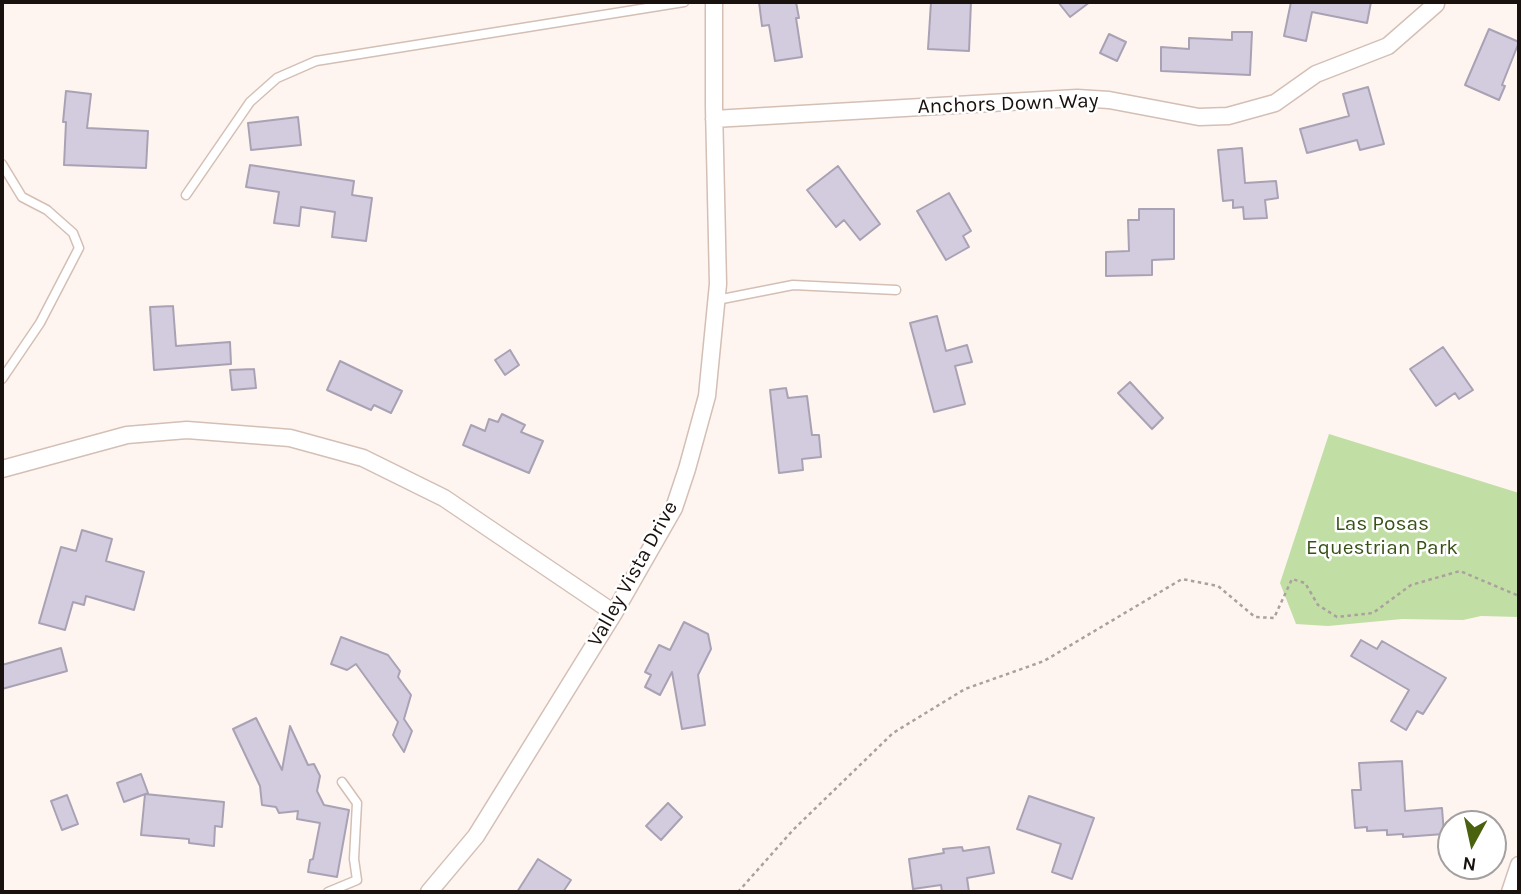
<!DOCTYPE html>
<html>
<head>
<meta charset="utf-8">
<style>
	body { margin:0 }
	#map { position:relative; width:1521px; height:894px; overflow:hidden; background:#fef5f1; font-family:Karla,sans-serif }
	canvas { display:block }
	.frame { position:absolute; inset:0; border:4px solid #19110e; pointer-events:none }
	.north { position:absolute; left:1437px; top:810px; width:70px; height:70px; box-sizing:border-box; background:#fff; border:2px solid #a3a09f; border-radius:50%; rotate:188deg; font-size:19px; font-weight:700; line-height:28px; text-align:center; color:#19110e }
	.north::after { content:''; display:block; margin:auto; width:24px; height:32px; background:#4a610d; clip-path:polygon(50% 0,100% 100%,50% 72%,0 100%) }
</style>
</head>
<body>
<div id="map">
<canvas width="1521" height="894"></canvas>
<div class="frame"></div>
<div class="north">N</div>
</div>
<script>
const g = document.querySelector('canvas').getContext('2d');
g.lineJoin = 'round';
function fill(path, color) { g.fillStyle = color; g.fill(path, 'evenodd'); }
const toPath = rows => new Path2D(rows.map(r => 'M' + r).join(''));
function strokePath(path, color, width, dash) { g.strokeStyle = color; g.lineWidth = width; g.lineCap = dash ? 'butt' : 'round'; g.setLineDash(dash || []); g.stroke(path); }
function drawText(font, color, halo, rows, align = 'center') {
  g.font = font + ' Karla,sans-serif'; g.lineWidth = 5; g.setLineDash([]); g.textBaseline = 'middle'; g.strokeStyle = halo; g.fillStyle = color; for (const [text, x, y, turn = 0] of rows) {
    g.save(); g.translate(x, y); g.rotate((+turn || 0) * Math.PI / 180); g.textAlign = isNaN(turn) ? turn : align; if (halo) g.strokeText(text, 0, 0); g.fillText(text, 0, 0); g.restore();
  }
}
fill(toPath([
	[1329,434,1519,493,1519,617,1481,616,1463,620,1402,619,1328,626,1296,624,1280,583]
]), '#c1dea4');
const building = toPath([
	[759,2,796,2,799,18,796,18,802,57,775,61,769,25,762,26,759,2],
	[931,2,971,2,969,51,928,49,931,2],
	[1058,2,1090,2,1070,17,1058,2],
	[1291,2,1371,2,1367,23,1312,12,1306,41,1284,36,1291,2],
	[1489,29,1519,42,1502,85,1505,86,1499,100,1465,85,1489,29],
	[1232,32,1252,32,1250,75,1161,71,1161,47,1189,49,1189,38,1232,40,1232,32],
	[1109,34,1126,42,1117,61,1100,53,1109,34],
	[1368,87,1384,144,1360,150,1357,140,1307,153,1300,129,1349,116,1343,94,1368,87],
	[66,91,91,94,87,128,148,131,146,168,64,165,66,122,63,122,66,91],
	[298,117,301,145,251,150,248,123,298,117],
	[1242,148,1245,183,1276,181,1278,198,1265,200,1267,218,1244,219,1243,207,1233,208,1233,200,1223,201,1218,150,1242,148],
	[250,165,354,181,352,195,372,198,366,241,332,237,335,212,301,207,299,226,274,223,279,192,246,187,250,165],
	[838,166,880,224,860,240,844,220,836,227,807,190,838,166],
	[949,193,971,231,963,236,969,247,946,260,917,211,949,193],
	[1139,209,1174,209,1174,259,1152,260,1152,275,1106,276,1106,252,1129,251,1128,220,1139,220,1139,209],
	[173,306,176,346,230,342,231,364,154,370,150,307,173,306],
	[937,316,946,351,967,345,972,362,955,366,965,404,934,412,910,323,937,316],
	[1443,347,1473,390,1459,399,1455,393,1436,406,1410,369,1443,347],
	[510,350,519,365,505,375,495,360,510,350],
	[340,361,402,391,391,413,374,405,371,410,327,390,340,361],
	[254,369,256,388,232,390,230,370,254,369],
	[1130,382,1163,418,1152,429,1118,393,1130,382],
	[786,388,788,398,807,396,812,435,819,435,821,457,802,459,803,470,779,473,770,390,786,388],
	[502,414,525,425,521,432,543,441,529,473,463,445,471,425,485,431,489,419,498,422,502,414],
	[82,530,112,539,106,561,144,572,134,610,86,596,84,605,73,602,65,630,39,623,61,547,76,551,82,530],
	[684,622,708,634,711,649,698,675,705,725,682,729,672,672,660,695,645,687,651,675,645,672,659,645,670,650,684,622],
	[341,637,388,655,400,671,398,677,411,695,404,719,412,731,404,752,393,735,398,722,356,664,347,670,331,664,341,637],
	[1361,640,1377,649,1382,641,1446,678,1423,714,1417,711,1406,730,1391,721,1409,690,1351,656,1361,640],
	[61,648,67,671,2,689,2,665,61,648],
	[256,718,282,770,290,726,308,765,314,764,320,776,317,791,324,805,349,810,337,877,308,872,310,860,313,859,320,823,297,819,298,811,279,813,276,807,262,805,260,786,233,729,256,718],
	[1402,761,1405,811,1442,808,1444,834,1403,837,1403,834,1387,835,1387,830,1367,831,1367,827,1355,828,1352,790,1361,790,1359,763,1402,761],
	[141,774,148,793,124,802,117,783,141,774],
	[145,794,224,802,222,827,215,826,214,846,189,843,189,839,141,835,145,794],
	[67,795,78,824,62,830,51,801,67,795],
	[1029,796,1094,818,1072,879,1052,872,1061,844,1017,829,1029,796],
	[668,803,682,817,661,840,646,826,668,803],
	[962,847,963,851,989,847,994,873,967,878,969,892,942,892,941,885,913,889,909,859,944,853,943,849,962,847],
	[538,859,571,880,563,892,517,892,538,859]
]);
fill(building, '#d3cbde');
strokePath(building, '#a9a2b4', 2);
const service = toPath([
	[2,164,22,197,47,210,73,233,79,248,40,323,2,379],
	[186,195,250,102,277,78,316,61,684,2],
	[717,300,793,285,896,290],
	[328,892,357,880,354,859,357,803,342,782]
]);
const minor = toPath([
	[714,119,1077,98,1109,100,1199,117,1228,116,1275,103,1316,74,1388,46,1436,4],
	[2,469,127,435,187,430,290,438,363,458,444,498,614,613],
	[429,892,476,836,614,613,674,508,687,469,707,396,718,284,714,107,714,2],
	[1510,892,1519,865]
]);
strokePath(service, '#d4bfb5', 11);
strokePath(minor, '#d4bfb5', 19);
strokePath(toPath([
	[738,892,793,830,893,733,965,689,1044,661,1182,579,1218,586,1255,617,1274,618,1292,579,1305,583,1318,605,1337,617,1373,613,1411,585,1460,571,1519,596]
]), '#aaa19e', 2.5, [3.5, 3.5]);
strokePath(service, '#fff', 8);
strokePath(minor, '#fff', 16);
drawText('21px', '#19110e', '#fff', [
	["Anchors Down Way",1008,104,-2],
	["Valley Vista Drive",633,574,-61]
]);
drawText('21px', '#385216', '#fff', [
	["Las Posas",1382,524],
	["Equestrian Park",1382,548]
]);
</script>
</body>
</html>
